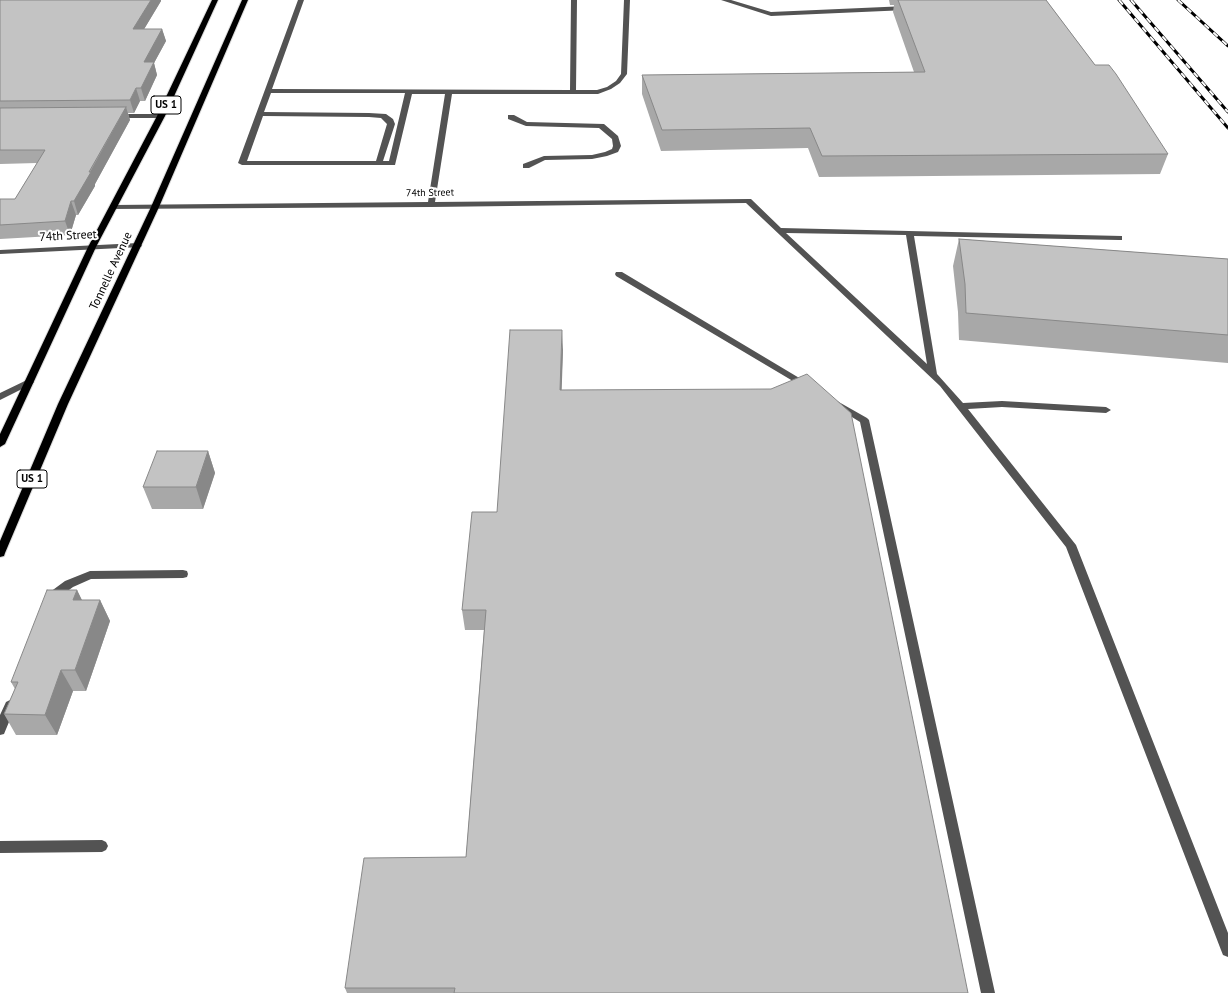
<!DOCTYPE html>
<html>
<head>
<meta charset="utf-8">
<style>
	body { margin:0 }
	canvas { display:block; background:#fff }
</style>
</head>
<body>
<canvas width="1228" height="993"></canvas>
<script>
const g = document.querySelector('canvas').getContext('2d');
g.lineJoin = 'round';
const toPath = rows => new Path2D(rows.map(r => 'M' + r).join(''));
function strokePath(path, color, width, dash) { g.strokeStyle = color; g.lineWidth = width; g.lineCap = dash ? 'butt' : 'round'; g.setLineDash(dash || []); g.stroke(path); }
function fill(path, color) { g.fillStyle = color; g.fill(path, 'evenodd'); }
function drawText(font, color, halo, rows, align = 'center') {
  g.font = font + ' "PT Sans",sans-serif'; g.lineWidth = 4; g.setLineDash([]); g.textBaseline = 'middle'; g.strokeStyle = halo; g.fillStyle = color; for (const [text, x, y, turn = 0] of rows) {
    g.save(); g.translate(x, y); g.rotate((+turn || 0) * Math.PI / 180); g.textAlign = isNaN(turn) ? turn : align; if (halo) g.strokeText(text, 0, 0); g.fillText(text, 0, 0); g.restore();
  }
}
const major = toPath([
	[212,0,218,0,165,116,96,247,5,444,0,447,0,434,88,247,157,116,212,0],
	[242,0,248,0,159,207,68,404,5,553,4,556,0,557,0,541,58,404,151,207,242,0]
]);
strokePath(major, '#dbdbdb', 2);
fill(toPath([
	[298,0,304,0,272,89,570,90,571,0,577,0,576,90,597,90,607,87,616,81,621,74,624,0,630,0,627,74,620,83,611,89,598,94,452,94,435,202,748,199,751,199,781,228,1122,236,1122,240,1119,240,914,236,937,374,963,403,1002,401,1106,407,1111,410,1106,413,1002,407,968,409,1076,545,1228,933,1228,957,1223,955,1221,950,1066,547,940,386,746,203,431,207,110,209,110,205,113,205,428,202,445,94,412,94,395,165,242,165,238,163,298,0],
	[271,93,405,93,389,161,383,161,395,124,393,119,386,114,369,113,264,112,271,93],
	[263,116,369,117,381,118,387,124,376,161,247,161,263,116],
	[786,233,906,235,927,364,786,233],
	[721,0,731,0,771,12,907,6,910,8,907,10,771,16,721,0],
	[113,114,161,114,165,116,161,118,113,118,113,114],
	[508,115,514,115,527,122,604,124,618,136,621,146,618,152,607,156,592,159,545,160,529,168,523,168,523,164,544,156,592,155,605,152,612,149,613,146,612,139,599,128,526,126,508,119,508,115],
	[138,243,142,245,141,247,0,254,0,250,138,243],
	[616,272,622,272,811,385,806,388,803,387,616,276,615,274,616,272],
	[29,379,34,382,32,384,0,400,0,393,29,379],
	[837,401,867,418,869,420,995,993,981,993,860,422,834,406,832,404,837,401],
	[183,570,187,571,188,574,187,577,183,578,91,579,73,587,54,601,50,602,46,601,45,598,46,595,65,581,90,571,183,570],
	[10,700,14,702,16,705,4,734,0,735,0,715,6,702,10,700],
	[102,840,106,842,108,846,106,850,102,852,0,853,0,841,102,840]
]), '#535353');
fill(major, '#000');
const rail = toPath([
	[1119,0,1228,128],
	[1131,0,1228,112],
	[1178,0,1228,46]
]);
strokePath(rail, '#000', 3);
strokePath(rail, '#fff', 2, [6]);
fill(toPath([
	[0,0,161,1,144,29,162,29,166,41,154,63,157,75,145,101,140,101,134,113,128,113,130,120,95,184,95,186,78,215,76,215,70,235,0,239,0,199,15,199,37,163,0,164],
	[889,0,1046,0,1095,65,1168,154,1160,174,819,177,808,148,661,151,642,94,642,75,914,72,893,12,894,5,890,5],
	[959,239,1228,259,1228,363,959,340,958,312,953,266],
	[563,350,561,390,968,993,347,993,345,988,466,857,484,630,465,630,462,610,497,512],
	[208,451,215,473,203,509,152,509,143,487],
	[77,590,82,600,100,600,110,621,86,691,73,691,57,735,16,735,4,714,15,689,11,682]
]), '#a8a8a8');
fill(toPath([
	[151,0,161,0,161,1,137,41,133,29],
	[162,29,166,41,154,63,157,75,145,101,141,88,144,62],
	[136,88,140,101,134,113,130,100],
	[126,107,130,120,95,184,95,186,78,215,74,201],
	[71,201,76,215,70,235,65,221],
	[562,330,563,350,561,411,560,390],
	[208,451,215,473,203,509,196,487],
	[77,590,87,611,73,600],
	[100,600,110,621,86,691,75,670],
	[61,670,73,691,57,735,45,715]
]), '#888');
const building = toPath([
	[0,0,151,0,133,29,162,29,144,62,154,62,141,88,136,88,130,100,0,101,0,0],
	[898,0,1046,0,1095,65,1109,65,1116,74,1168,154,822,156,810,128,662,130,642,75,925,72,898,0],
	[126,107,89,172,91,172,74,201,71,201,65,221,0,225,0,199,15,199,45,150,0,150,0,108,126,107],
	[959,239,1228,259,1228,335,966,313,965,284,959,239],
	[510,330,562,330,560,390,771,389,807,374,851,413,968,993,454,993,455,988,345,988,364,858,466,857,486,610,462,610,472,512,497,512,510,330],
	[157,451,208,451,196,487,143,487,157,451],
	[47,590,77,590,73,600,100,600,75,670,61,670,45,715,4,714,18,682,11,682,47,590]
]);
fill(building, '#c3c3c3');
strokePath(building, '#888', 1);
drawText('10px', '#000', '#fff', [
	["74th Street",430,193,-1]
]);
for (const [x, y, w] of [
	[166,105,30],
	[32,479,30]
]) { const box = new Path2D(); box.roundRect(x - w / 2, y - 9, w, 18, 3); g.fillStyle = '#fff'; g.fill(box); strokePath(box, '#000', 1); }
drawText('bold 11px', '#000', null, [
	["US 1",166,105],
	["US 1",32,479]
]);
drawText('12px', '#000', '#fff', [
	["74th Street",68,236,-3],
	["Tonnelle Avenue",111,271,-65]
]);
</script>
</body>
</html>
